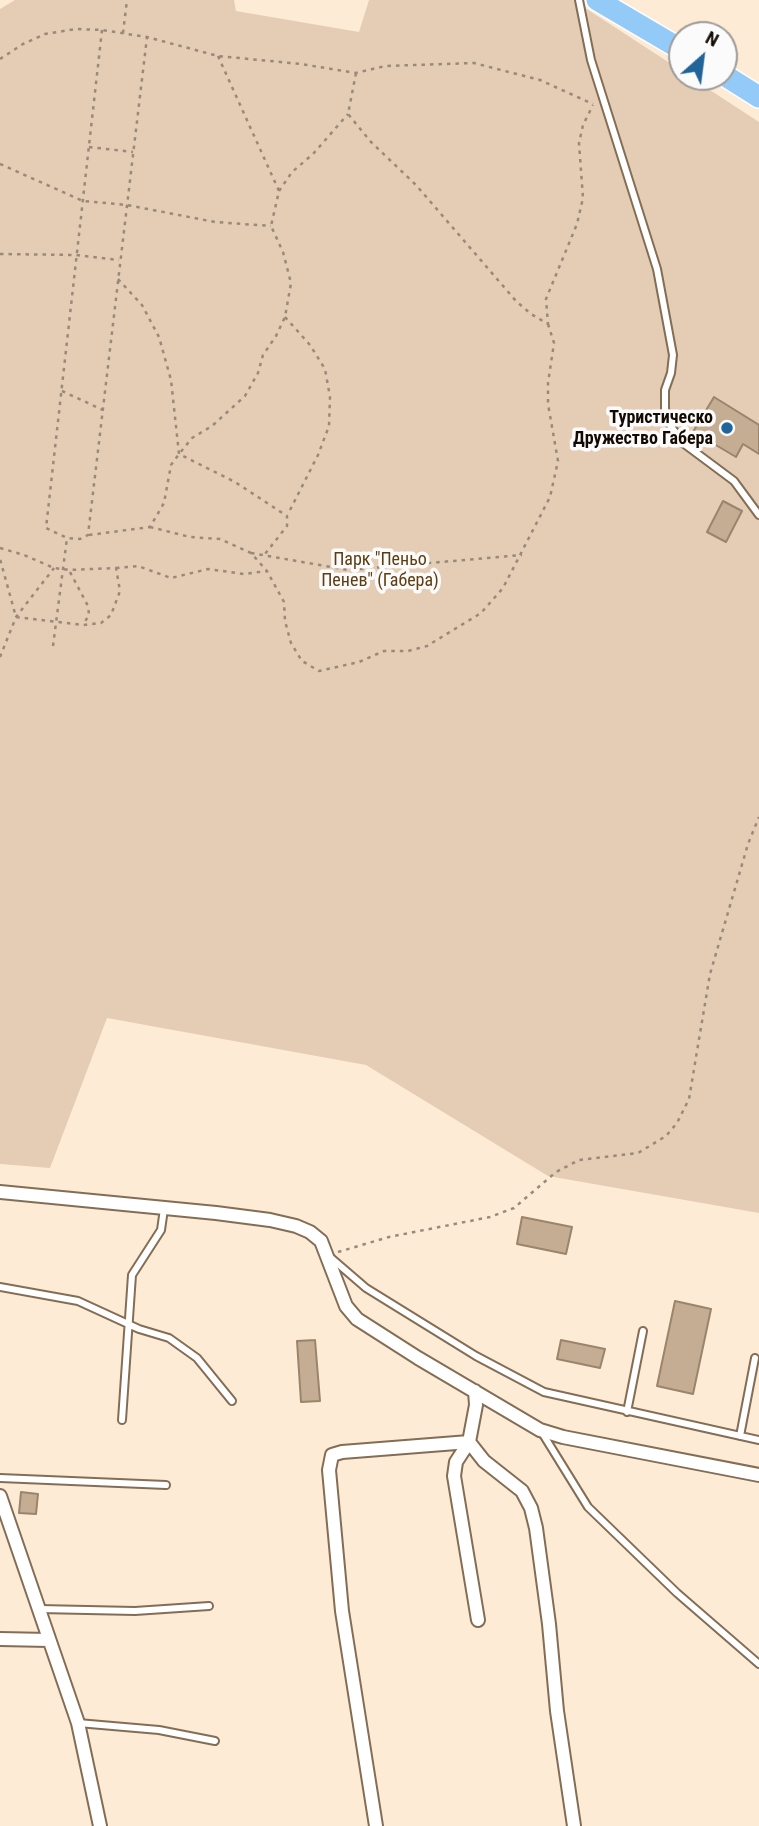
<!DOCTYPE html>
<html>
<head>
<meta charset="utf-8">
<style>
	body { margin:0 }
	#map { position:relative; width:759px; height:1826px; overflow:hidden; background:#feebd5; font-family:"Roboto Condensed",sans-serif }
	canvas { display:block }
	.north { position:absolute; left:668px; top:21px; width:70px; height:70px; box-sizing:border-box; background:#fbfbfb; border:2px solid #9e9b98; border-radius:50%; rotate:28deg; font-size:19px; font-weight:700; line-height:28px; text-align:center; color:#130b03 }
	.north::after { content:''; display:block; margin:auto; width:24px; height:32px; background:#216499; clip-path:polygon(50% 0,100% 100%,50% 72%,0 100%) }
</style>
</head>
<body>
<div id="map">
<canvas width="759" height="1826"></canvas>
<div class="north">N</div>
</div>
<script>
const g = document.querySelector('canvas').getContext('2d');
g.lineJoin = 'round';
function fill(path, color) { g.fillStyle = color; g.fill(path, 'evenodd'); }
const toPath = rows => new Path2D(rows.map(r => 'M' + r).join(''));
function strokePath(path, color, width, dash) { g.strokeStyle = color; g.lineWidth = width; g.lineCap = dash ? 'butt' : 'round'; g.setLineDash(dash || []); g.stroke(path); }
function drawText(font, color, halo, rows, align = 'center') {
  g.font = font + ' "Roboto Condensed",sans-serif'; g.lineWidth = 7; g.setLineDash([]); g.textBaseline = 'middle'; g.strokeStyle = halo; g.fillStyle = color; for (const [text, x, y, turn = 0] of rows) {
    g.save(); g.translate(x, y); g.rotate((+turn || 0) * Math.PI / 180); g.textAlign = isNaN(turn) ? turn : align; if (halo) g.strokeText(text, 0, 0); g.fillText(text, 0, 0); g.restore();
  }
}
fill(toPath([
	[15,0,234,0,236,11,359,32,369,0,573,0,682,71,682,77,690,77,759,122,759,1213,548,1176,366,1065,107,1018,50,1168,0,1164,0,9]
]), '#e4cdb4');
const building = toPath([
	[714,397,759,425,759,454,743,444,736,457,704,438,701,443,690,437,714,397],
	[723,501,742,511,726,542,707,532,723,501],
	[522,1217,572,1227,566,1254,517,1244,522,1217],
	[675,1301,711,1309,693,1394,657,1386,675,1301],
	[315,1340,320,1401,301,1402,297,1341,315,1340],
	[561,1340,605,1349,600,1368,557,1359,561,1340],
	[21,1492,38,1494,36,1514,19,1513,21,1492]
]);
fill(building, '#c4ad93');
strokePath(building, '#9a846b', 2);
const lane = toPath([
	[579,0,591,60,657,269,673,355,671,373,665,390,665,409,670,425,683,443,734,481,759,515],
	[330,1257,366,1288,476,1356,544,1392,759,1440],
	[0,1287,78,1301,139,1329,169,1338,197,1358,232,1401],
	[627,1412,643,1331],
	[122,1420,132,1275,161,1230,164,1209],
	[541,1431,588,1507,677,1593,759,1664],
	[740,1436,755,1358],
	[0,1478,166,1485],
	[39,1609,135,1611,209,1606],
	[78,1723,159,1730,215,1741]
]);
const street = toPath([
	[0,1192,216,1213,270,1220,296,1226,310,1232,321,1241,346,1306,357,1319,418,1358,540,1430,563,1437,759,1475],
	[475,1391,476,1405,469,1442,484,1461,522,1491,531,1508,536,1528,549,1624,557,1711,574,1826],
	[0,1496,78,1723,100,1826],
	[0,1639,49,1640],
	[376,1826,342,1611,329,1470,332,1455,342,1452,469,1442,456,1462,454,1476,478,1620]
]);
const primary = toPath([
	[597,0,682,50],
	[724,75,759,97]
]);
strokePath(lane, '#836d55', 10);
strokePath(street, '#836d55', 16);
strokePath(primary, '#fff', 24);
strokePath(toPath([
	[102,30,46,528,67,538,80,539,88,535,147,37],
	[123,33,127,0],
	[0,59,23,44,45,34,76,29,102,30,147,37,218,56,301,64,356,73,385,66,474,63,540,80,593,104],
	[356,73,348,114,371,142,416,185,516,301,531,314,548,324,546,299,577,224,583,198,579,143,583,125,593,105],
	[89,147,133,152],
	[0,164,83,201,127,205,215,222,271,226],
	[279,191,292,172,313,154,348,114],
	[0,254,76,255,119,260],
	[118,279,142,305,159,337,171,380,179,454,235,482,287,516,287,526,265,554],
	[285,317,310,345,325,369,330,397,329,426,318,455,288,514],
	[62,391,103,410],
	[150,527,190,537,220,539,251,553,267,571,284,602,285,621,291,643,302,661,319,671,359,662,384,651,408,651,427,646,481,613,503,588,550,497,558,461,548,404,548,383,554,343,548,324],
	[89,535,150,527,164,503,171,465,179,454,192,438,212,426,245,396,258,373,263,355,276,336,285,317,291,283,283,252,271,226,279,191,218,56],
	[0,548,24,555,54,568,69,570,116,568,120,591,111,615,101,623,83,625,16,617,0,559],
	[251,553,348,570,522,555],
	[116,568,138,566,171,578,208,569,244,574,267,571],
	[70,572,88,606,89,615,83,625],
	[53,646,67,538],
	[0,657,16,617,54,568],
	[338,1252,389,1237,490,1217,514,1208,556,1172,579,1160,638,1153,666,1136,677,1123,689,1099,710,974,748,844,759,817]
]), '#988a7a', 2.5, [3.5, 5]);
strokePath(lane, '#fff', 6);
strokePath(street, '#fff', 12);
strokePath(primary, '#93caf8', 21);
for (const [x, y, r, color] of [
	[727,428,7,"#216499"]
]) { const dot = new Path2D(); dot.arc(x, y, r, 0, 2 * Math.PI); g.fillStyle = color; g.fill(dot); strokePath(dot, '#fbfbfb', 2.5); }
drawText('bold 18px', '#130b03', '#fbfbfb', [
	["Туристическо",713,418],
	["Дружество Габера",713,439]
], 'right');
drawText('18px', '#5d3c0e', '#fbfbfb', [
	["Парк \"Пеньо",380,560],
	["Пенев\" (Габера)",380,581]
]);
</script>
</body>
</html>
